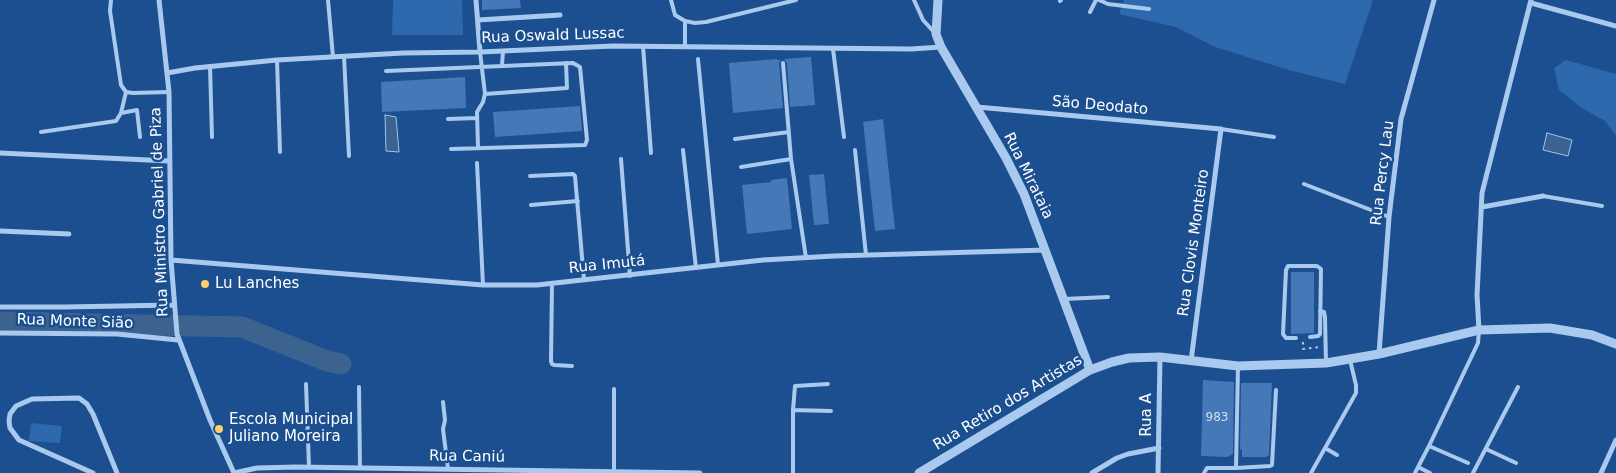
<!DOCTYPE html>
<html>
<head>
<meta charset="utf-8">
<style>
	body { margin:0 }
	canvas { display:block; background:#1b4f8f }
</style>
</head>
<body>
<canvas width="1616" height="473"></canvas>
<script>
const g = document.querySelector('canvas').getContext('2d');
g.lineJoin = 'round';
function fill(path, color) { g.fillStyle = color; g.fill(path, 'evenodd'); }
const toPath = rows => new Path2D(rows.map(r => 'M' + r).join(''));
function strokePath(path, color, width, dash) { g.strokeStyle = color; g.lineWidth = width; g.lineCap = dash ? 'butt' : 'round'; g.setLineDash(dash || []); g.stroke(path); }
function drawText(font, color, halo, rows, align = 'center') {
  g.font = font + ' "DejaVu Sans",sans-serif'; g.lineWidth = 5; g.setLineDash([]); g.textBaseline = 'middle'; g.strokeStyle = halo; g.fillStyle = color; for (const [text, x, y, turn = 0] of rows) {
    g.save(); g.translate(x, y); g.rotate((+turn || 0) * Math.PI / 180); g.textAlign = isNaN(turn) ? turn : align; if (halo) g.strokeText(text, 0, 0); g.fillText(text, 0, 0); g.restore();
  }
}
fill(toPath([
	[393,0,462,0,463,35,392,35],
	[1124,0,1373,0,1345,84,1289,70,1215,47,1176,27,1119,14],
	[1566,60,1616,74,1616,136,1605,121,1582,108,1559,90,1554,68],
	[31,423,62,426,60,443,29,441]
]), '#2e69ad');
const water = toPath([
	[385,115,396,117,399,152,386,151,385,115],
	[1547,133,1572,140,1568,156,1543,150,1547,133]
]);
fill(water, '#3c6290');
strokePath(water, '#9cc4f0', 1);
strokePath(toPath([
	[0,322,242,327,327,361,341,364]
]), '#3c6290', 21);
fill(toPath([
	[482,0,520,0,521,8,482,10],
	[811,57,815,105,790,107,787,63,784,59],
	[777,59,777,60,781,60,779,63,783,108,733,113,729,63],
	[465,77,466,108,382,112,381,82],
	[580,106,582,131,495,137,493,112],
	[883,119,895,229,875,231,863,122],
	[824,174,829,224,814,225,809,175],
	[787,178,792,229,747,234,742,185,771,182,771,180],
	[1291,272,1314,272,1314,333,1291,334],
	[1203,380,1234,382,1233,454,1227,457,1201,456],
	[1241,383,1272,383,1269,455,1266,457,1242,457,1242,449,1240,450]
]), '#4478b7');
strokePath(toPath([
	[1303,342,1303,349,1319,347]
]), '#a9c9ee', 2, [2.5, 4]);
strokePath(toPath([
	[111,0,110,11,121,85,126,92,133,93,169,92],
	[328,0,333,57],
	[671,0,675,15,685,21,695,23,706,22,796,0],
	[914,0,923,20,934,32],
	[1099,0,1108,4,1149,9],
	[1060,1,1061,0],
	[1090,12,1096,0],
	[685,21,685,46],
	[643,46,651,153],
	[833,49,844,137],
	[344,56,349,156],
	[698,59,718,265],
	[277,60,280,152],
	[783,63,791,159,806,258],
	[502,65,503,51],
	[210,66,212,137],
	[386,71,573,63,580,67,587,140,585,145,451,149],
	[485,94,567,88,566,63],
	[121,113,137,110,140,137],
	[448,119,477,118],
	[1221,129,1274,137],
	[41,132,116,121,121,113,126,92],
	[735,139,789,132],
	[478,147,477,112,483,102,485,94,480,52],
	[683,150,696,268],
	[855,150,866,255],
	[621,159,630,276],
	[477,163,483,285],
	[741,167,791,159],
	[530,176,573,174,575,176,584,280],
	[1304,184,1389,217],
	[1543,196,1602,206],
	[531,205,578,201],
	[552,284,551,361,552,364,554,365,572,366],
	[1064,299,1108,297],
	[1320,311,1324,312,1325,317,1326,363],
	[1296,338,1286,338,1283,334,1286,270,1288,266,1317,266,1321,269,1320,334,1318,336,1310,337],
	[1238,366,1236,468,1270,466,1272,465,1276,390],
	[306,384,309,467],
	[359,387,360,468],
	[443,402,445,420,443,429,448,469],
	[793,410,831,411],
	[1429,446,1468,463],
	[1325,448,1337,455],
	[1486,449,1516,463],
	[1418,467,1430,473],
	[614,472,614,389],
	[793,473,793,410,795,386,828,384],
	[1204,473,1207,468,1236,468],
	[1311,473,1356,393,1356,385,1350,360],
	[1415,473,1429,446,1478,343,1479,330],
	[1473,473,1518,387]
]), '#a9c9ee', 4);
strokePath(toPath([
	[159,0,169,92,171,260,177,334,210,420,234,473],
	[476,0,480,52],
	[1531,3,1616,26],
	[478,20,560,15],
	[167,73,195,68,277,60,403,53,480,52,613,46,911,49,941,47],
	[977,107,1221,129,1191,361],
	[0,153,169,161],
	[1482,207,1543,196],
	[0,231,69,234],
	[171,260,483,285,537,285,763,260,834,256,1046,250],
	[0,307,65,307,174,305],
	[1479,330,1477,295,1482,193,1531,0],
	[0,333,117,334,178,340],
	[1379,354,1389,217,1401,119,1434,0],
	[93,473,19,440,10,428,9,421,10,414,16,406,32,399,79,398,87,404,93,414,117,473],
	[234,473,257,468,296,467,700,473],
	[1092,473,1117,458,1128,454,1159,448],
	[1158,473,1160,357],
	[1601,473,1616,440]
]), '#a9c9ee', 5);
strokePath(toPath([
	[938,0,936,34,941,47,1006,158,1024,194,1090,370],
	[919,473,1090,370,1112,362,1129,358,1160,357,1238,366,1326,363,1379,354,1479,330,1550,328,1592,335,1616,344]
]), '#a9c9ee', 9);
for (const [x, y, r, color] of [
	[205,284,5,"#ffd166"],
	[219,429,5,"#ffd166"]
]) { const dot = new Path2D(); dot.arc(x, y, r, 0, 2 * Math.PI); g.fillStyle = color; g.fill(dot); strokePath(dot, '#1b4f8f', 2); }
drawText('12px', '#d0dded', null, [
	["983",1217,418]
]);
drawText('15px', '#fff', '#1b4f8f', [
	["Rua Oswald Lussac",553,36,-2],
	["São Deodato",1100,106,5],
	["Rua Percy Lau",1383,173,-83],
	["Rua Mirataia",1028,176,64],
	["Rua Ministro Gabriel de Piza",160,212,-92],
	["Rua Clovis Monteiro",1194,243,-82],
	["Rua Imutá",607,265,-6],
	["Rua Monte Sião",75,322,2],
	["Rua Retiro dos Artistas",1008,403,-31],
	["Rua A",1147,415,-90],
	["Rua Caniú",467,457,1]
]);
drawText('15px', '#fff', '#1b4f8f', [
	["Lu Lanches",215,284],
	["Escola Municipal",229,420],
	["Juliano Moreira",229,437]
], 'left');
</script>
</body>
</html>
